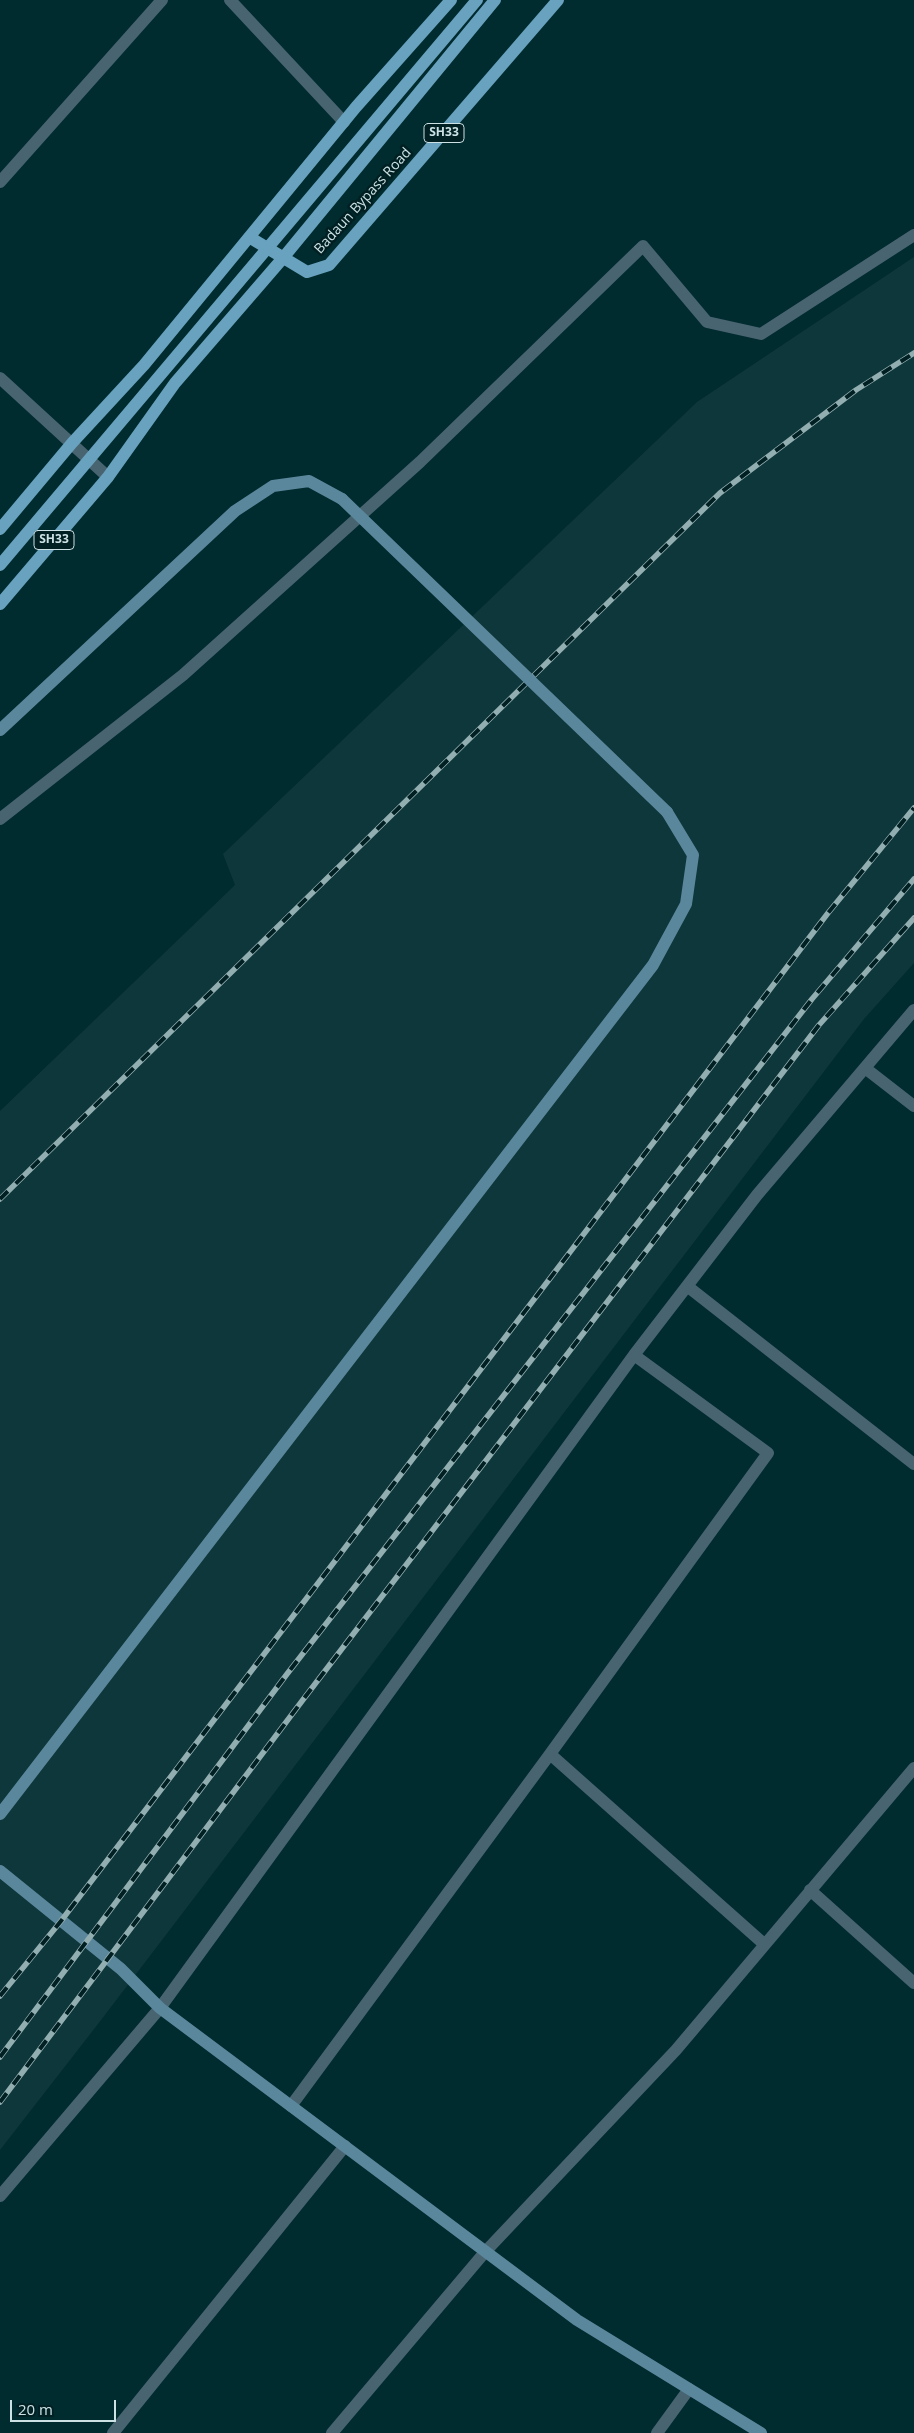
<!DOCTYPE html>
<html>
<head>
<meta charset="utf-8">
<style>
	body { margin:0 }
	#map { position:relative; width:914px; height:2433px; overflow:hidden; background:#002b2f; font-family:"Open Sans",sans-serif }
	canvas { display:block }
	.scale { position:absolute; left:10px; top:2400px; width:106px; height:22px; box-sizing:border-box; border:2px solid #cce1e4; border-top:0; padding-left:6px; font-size:15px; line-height:18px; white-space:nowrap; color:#cce1e4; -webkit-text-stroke:4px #012023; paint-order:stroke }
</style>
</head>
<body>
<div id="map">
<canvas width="914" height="2433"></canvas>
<div class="scale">20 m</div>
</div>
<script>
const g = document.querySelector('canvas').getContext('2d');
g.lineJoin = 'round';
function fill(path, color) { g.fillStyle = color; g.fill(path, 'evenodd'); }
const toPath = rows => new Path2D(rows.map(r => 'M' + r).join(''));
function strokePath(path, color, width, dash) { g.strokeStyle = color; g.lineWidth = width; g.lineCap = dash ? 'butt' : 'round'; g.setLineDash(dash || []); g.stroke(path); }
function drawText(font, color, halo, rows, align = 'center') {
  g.font = font + ' "Open Sans",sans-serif'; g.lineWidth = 5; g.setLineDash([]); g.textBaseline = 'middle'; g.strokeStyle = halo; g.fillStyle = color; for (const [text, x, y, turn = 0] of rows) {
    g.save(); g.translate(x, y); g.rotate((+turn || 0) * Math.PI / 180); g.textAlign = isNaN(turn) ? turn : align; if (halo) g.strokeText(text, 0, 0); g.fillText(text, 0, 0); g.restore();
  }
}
fill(toPath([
	[914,257,914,963,864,1019,98,2024,0,2150,0,1111,235,885,223,854,697,402]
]), '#0e373b');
strokePath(toPath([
	[230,0,344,122],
	[0,182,162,0],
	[0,378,108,477],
	[0,819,183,675,420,462,643,246,707,322,761,334,914,235],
	[865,1068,914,1106],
	[687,1286,914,1464],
	[634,1355,768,1453,550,1754,764,1944],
	[810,1890,914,1983],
	[291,2106,550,1754],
	[0,2196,160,2008,634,1355,757,1195,914,1010],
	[113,2433,345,2146],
	[332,2433,485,2252,676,2050,914,1768],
	[657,2433,689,2389]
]), '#486471', 12);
strokePath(toPath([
	[0,730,235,511,273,486,309,481,342,499],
	[0,1814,653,965,686,904,693,855,667,812],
	[0,1871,121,1969,160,2008,577,2320,761,2433]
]), '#5b879d', 12);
strokePath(toPath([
	[249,237,307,272,329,265,558,0],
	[0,529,72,443,144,365,356,107,451,0],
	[0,604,108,477,175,383,283,258,495,0]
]), '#68a2be', 12);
const rail = toPath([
	[0,1199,720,493,856,390,914,353],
	[0,1996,61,1921,828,913,914,808],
	[0,2057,287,1674,812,999,914,879],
	[0,2102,302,1701,819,1025,914,918]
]);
strokePath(rail, '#93aeb1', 5.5);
strokePath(rail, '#012023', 4, [11]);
strokePath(toPath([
	[342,499,667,812]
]), '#5b879d', 12);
strokePath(toPath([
	[0,565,477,0]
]), '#68a2be', 12);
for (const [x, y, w] of [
	[444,133,40],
	[54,540,40]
]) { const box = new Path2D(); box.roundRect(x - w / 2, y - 9.5, w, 19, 4); g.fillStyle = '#012023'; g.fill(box); strokePath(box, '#cce1e4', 1); }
drawText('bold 12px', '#cce1e4', null, [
	["SH33",444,133],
	["SH33",54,540]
]);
drawText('14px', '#cce1e4', '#012023', [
	["Badaun Bypass Road",363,201,-48]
]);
</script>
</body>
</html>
